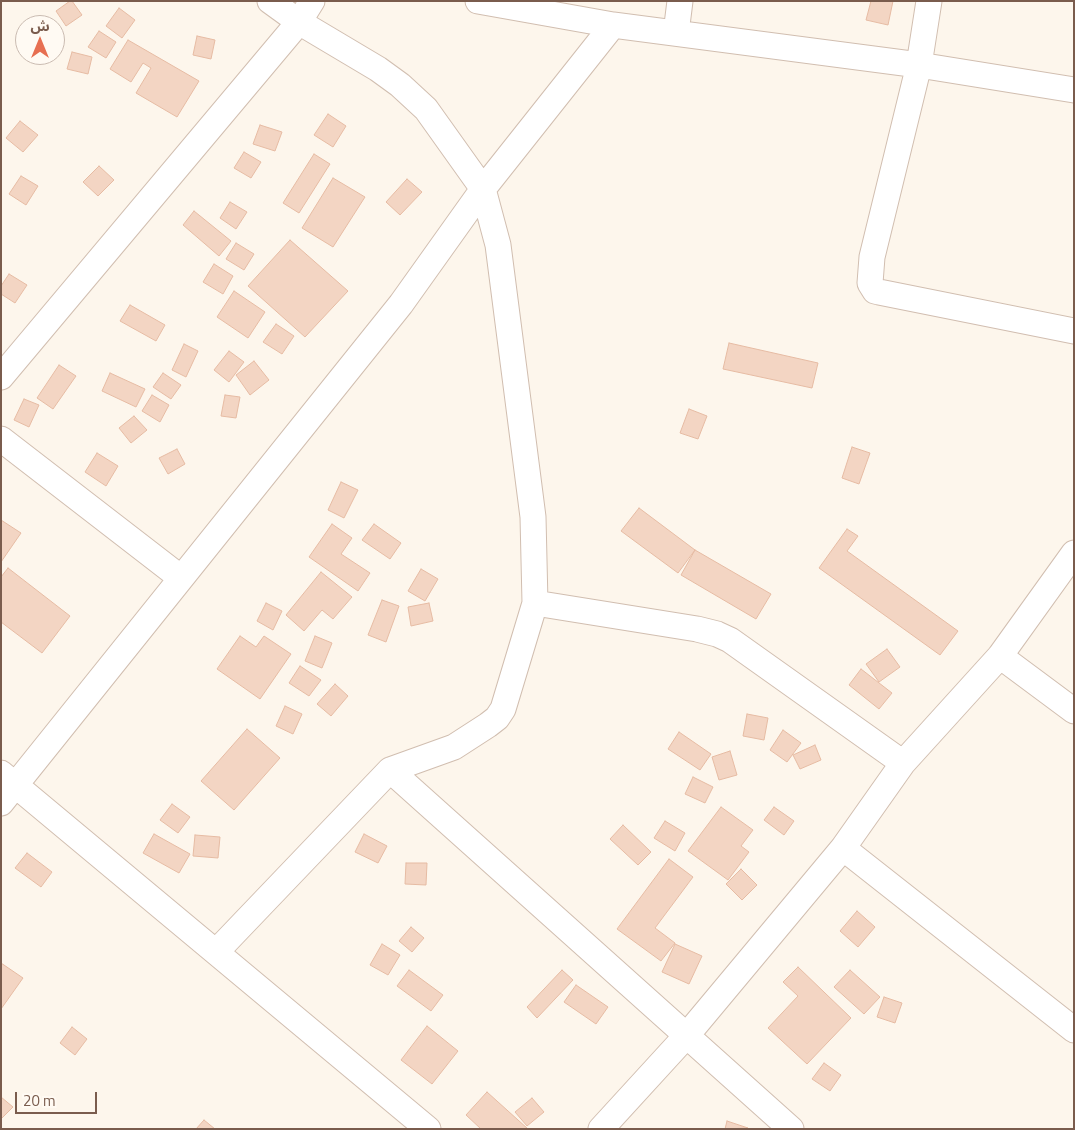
<!DOCTYPE html>
<html>
<head>
<meta charset="utf-8">
<style>
	body { margin:0 }
	#map { position:relative; width:1075px; height:1130px; overflow:hidden; background:#fdf6ec; font-family:"Titillium Web","Noto Sans Arabic",sans-serif }
	canvas { display:block }
	.frame { position:absolute; inset:0; border:2px solid #7a5c4d; pointer-events:none }
	.north { position:absolute; left:15px; top:15px; width:50px; height:50px; box-sizing:border-box; background:#fffaf3; border:1px solid #cabbb1; border-radius:50%; rotate:0deg; font-size:14px; font-weight:700; line-height:20px; text-align:center; color:#7a5c4d }
	.north::after { content:''; display:block; margin:auto; width:18px; height:22px; background:#e76f51; clip-path:polygon(50% 0,100% 100%,50% 72%,0 100%) }
	.scale { position:absolute; left:15px; top:1092px; width:82px; height:22px; box-sizing:border-box; border:2px solid #7a5c4d; border-top:0; padding-left:6px; font-size:15px; line-height:18px; white-space:nowrap; color:#7a5c4d; -webkit-text-stroke:4px #fffaf3; paint-order:stroke }
</style>
</head>
<body>
<div id="map">
<canvas width="1075" height="1130"></canvas>
<div class="frame"></div>
<div class="north">ش</div>
<div class="scale">20 m</div>
</div>
<script>
const g = document.querySelector('canvas').getContext('2d');
g.lineJoin = 'round';
function fill(path, color) { g.fillStyle = color; g.fill(path, 'evenodd'); }
const toPath = rows => new Path2D(rows.map(r => 'M' + r).join(''));
function strokePath(path, color, width, dash) { g.strokeStyle = color; g.lineWidth = width; g.lineCap = dash ? 'butt' : 'round'; g.setLineDash(dash || []); g.stroke(path); }
const building = toPath([
	[70,1,72,1,82,15,66,26,56,11,70,1],
	[871,1,893,1,888,25,866,20,871,1],
	[119,8,135,20,122,38,106,26,119,8],
	[99,31,116,42,106,58,88,47,99,31],
	[197,36,215,40,211,59,193,55,197,36],
	[128,40,199,81,177,117,136,93,151,68,143,63,131,82,110,69,128,40],
	[72,52,92,57,88,74,67,69,72,52],
	[328,114,346,126,333,147,314,135,328,114],
	[20,121,38,135,23,152,6,138,20,121],
	[260,125,282,132,275,151,253,144,260,125],
	[244,152,261,162,251,178,234,168,244,152],
	[314,154,330,164,299,213,283,203,314,154],
	[99,166,114,180,98,196,83,182,99,166],
	[21,176,38,186,26,205,9,194,21,176],
	[333,178,365,197,333,247,302,228,333,178],
	[407,179,422,192,400,215,386,202,407,179],
	[230,202,247,212,236,229,220,218,230,202],
	[194,211,231,241,219,256,183,225,194,211],
	[290,240,348,291,305,337,248,286,290,240],
	[236,243,254,254,244,270,226,259,236,243],
	[214,264,233,276,223,294,203,282,214,264],
	[9,274,27,285,15,303,1,294,1,286,9,274],
	[234,291,265,312,248,338,217,317,234,291],
	[130,305,165,325,156,341,120,321,130,305],
	[276,324,294,336,282,354,263,342,276,324],
	[729,343,818,363,812,388,723,369,729,343],
	[184,344,198,351,186,377,172,370,184,344],
	[229,351,244,362,229,382,214,370,229,351],
	[254,361,269,380,250,395,236,375,254,361],
	[59,365,76,376,53,409,37,398,59,365],
	[110,373,145,389,136,407,102,391,110,373],
	[163,373,181,385,171,399,153,387,163,373],
	[152,395,169,405,160,422,142,411,152,395],
	[225,395,240,397,236,418,221,416,225,395],
	[24,399,39,405,29,427,14,420,24,399],
	[689,409,707,416,698,439,680,433,689,409],
	[134,416,147,430,131,443,119,428,134,416],
	[852,447,870,453,859,484,842,478,852,447],
	[177,449,185,464,168,474,159,458,177,449],
	[97,453,118,466,106,486,85,472,97,453],
	[341,482,358,490,344,518,328,510,341,482],
	[639,508,695,550,678,573,621,531,639,508],
	[1,520,21,533,1,562,1,520],
	[332,524,352,538,341,554,370,573,358,591,309,557,332,524],
	[374,524,401,543,390,559,362,540,374,524],
	[847,529,858,536,847,551,958,631,940,655,819,568,847,529],
	[695,550,771,594,756,619,681,575,695,550],
	[8,568,70,616,42,653,1,622,1,577,8,568],
	[421,569,438,579,425,601,408,591,421,569],
	[321,572,352,597,333,619,322,610,304,631,286,615,321,572],
	[382,600,399,606,386,642,368,635,382,600],
	[266,603,282,611,273,630,257,621,266,603],
	[429,603,433,621,411,626,408,607,429,603],
	[240,636,256,647,264,636,291,654,260,699,217,669,240,636],
	[315,636,332,643,322,668,305,661,315,636],
	[887,649,900,667,879,682,866,664,887,649],
	[300,666,321,680,309,696,289,683,300,666],
	[861,669,892,693,879,709,849,685,861,669],
	[335,684,348,696,331,716,317,704,335,684],
	[285,706,302,714,293,734,276,726,285,706],
	[747,714,768,718,764,740,743,736,747,714],
	[247,729,280,758,234,810,201,781,247,729],
	[783,730,801,743,787,762,770,750,783,730],
	[679,732,711,754,700,770,668,749,679,732],
	[815,745,821,760,800,769,793,755,815,745],
	[730,751,737,775,719,780,712,757,730,751],
	[693,777,713,787,705,803,685,794,693,777],
	[172,804,190,817,178,833,160,820,172,804],
	[721,807,753,830,741,846,749,852,728,880,688,851,721,807],
	[774,807,794,821,784,835,764,820,774,807],
	[665,821,685,833,675,851,654,838,665,821],
	[623,825,651,852,638,865,610,839,623,825],
	[154,834,190,854,179,873,143,853,154,834],
	[364,834,387,846,378,863,355,852,364,834],
	[195,835,220,837,218,858,193,856,195,835],
	[27,853,52,872,41,887,15,868,27,853],
	[669,859,693,877,655,928,675,943,661,961,617,929,669,859],
	[406,863,427,863,426,885,405,884,406,863],
	[741,869,757,885,742,900,726,884,741,869],
	[857,911,875,927,858,947,840,931,857,911],
	[411,927,424,938,412,952,399,941,411,927],
	[382,944,400,955,388,975,370,965,382,944],
	[675,944,702,956,689,984,662,972,675,944],
	[1,963,23,978,1,1009,1,963],
	[798,967,851,1018,807,1064,768,1028,798,996,783,982,798,967],
	[409,970,443,995,431,1011,397,986,409,970],
	[562,970,573,980,537,1018,527,1007,562,970],
	[850,970,880,997,864,1014,834,987,850,970],
	[576,985,608,1007,596,1024,564,1002,576,985],
	[884,997,902,1003,895,1023,877,1017,884,997],
	[427,1026,458,1051,432,1084,401,1060,427,1026],
	[72,1027,87,1039,75,1055,60,1043,72,1027],
	[824,1063,841,1075,830,1091,812,1079,824,1063],
	[487,1092,528,1129,481,1129,466,1115,487,1092],
	[1,1097,13,1107,1,1119,1,1097],
	[532,1098,544,1112,527,1126,515,1112,532,1098],
	[204,1120,215,1129,196,1129,204,1120],
	[727,1121,748,1128,725,1129,727,1121]
]);
fill(building, '#f3d5c3');
strokePath(building, '#e6bba3', 1);
const street = toPath([
	[478,1,613,25,919,65,1074,90],
	[929,1,919,65,872,257,870,283,875,291,879,292,1074,331],
	[676,33,680,1],
	[1,377,299,22,312,1],
	[1,439,181,578],
	[535,603,697,629,717,634,730,640,903,763],
	[1000,656,1074,711],
	[390,770,791,1129],
	[1,773,428,1129],
	[1,803,401,304,483,189,613,25],
	[843,848,1074,1030],
	[216,952,390,770,454,747,488,725,497,718,503,709,535,603,533,517,498,245,483,189,426,109,400,85,378,69,299,22,270,1],
	[601,1129,687,1035,843,848,903,763,1000,656,1074,553]
]);
strokePath(street, '#d1beb0', 27);
strokePath(street, '#fff', 25);
</script>
</body>
</html>
